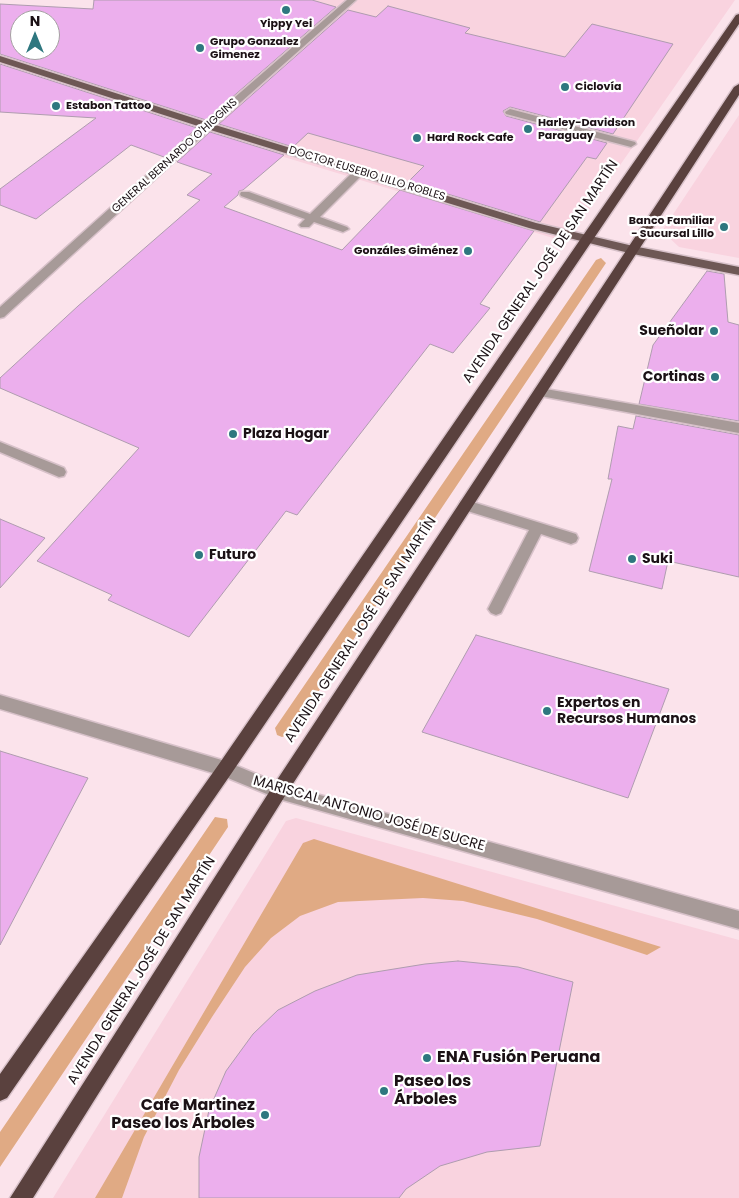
<!DOCTYPE html>
<html>
<head>
<meta charset="utf-8">
<style>
	body { margin:0 }
	#map { position:relative; width:739px; height:1198px; overflow:hidden; background:#fbe3eb; font-family:Poppins,sans-serif }
	canvas { display:block }
	.north { position:absolute; left:10px; top:10px; width:50px; height:50px; box-sizing:border-box; background:#fff; border:1px solid #a4a0a1; border-radius:50%; rotate:0deg; font-size:14px; font-weight:700; line-height:20px; text-align:center; color:#1b1115 }
	.north::after { content:''; display:block; margin:auto; width:18px; height:22px; background:#2e777f; clip-path:polygon(50% 0,100% 100%,50% 72%,0 100%) }
</style>
</head>
<body>
<div id="map">
<canvas width="739" height="1198"></canvas>
<div class="north">N</div>
</div>
<script>
const g = document.querySelector('canvas').getContext('2d');
g.lineJoin = 'round';
function fill(path, color) { g.fillStyle = color; g.fill(path, 'evenodd'); }
const toPath = rows => new Path2D(rows.map(r => 'M' + r).join(''));
function strokePath(path, color, width, dash) { g.strokeStyle = color; g.lineWidth = width; g.lineCap = dash ? 'butt' : 'round'; g.setLineDash(dash || []); g.stroke(path); }
function drawText(font, color, halo, rows, align = 'center') {
  g.font = font + ' Poppins,sans-serif'; g.lineWidth = 4.5; g.setLineDash([]); g.textBaseline = 'middle'; g.strokeStyle = halo; g.fillStyle = color; for (const [text, x, y, turn = 0] of rows) {
    g.save(); g.translate(x, y); g.rotate((+turn || 0) * Math.PI / 180); g.textAlign = isNaN(turn) ? turn : align; if (halo) g.strokeText(text, 0, 0); g.fillText(text, 0, 0); g.restore();
  }
}
fill(toPath([
	[192,0,735,0,586,214,563,241,58,89],
	[739,115,739,258,679,247,662,231],
	[296,818,739,940,739,1198,53,1198,286,821]
]), '#f9d3df');
fill(toPath([
	[601,258,606,263,290,734,282,737,277,735,275,728,596,260],
	[215,817,227,819,228,827,0,1167,0,1132],
	[314,839,661,947,647,955,537,919,463,901,423,898,338,902,300,916,271,938,245,967,212,1017,179,1070,144,1137,122,1198,95,1198,303,843]
]), '#e0aa84');
const building = toPath([
	[94,0,312,0,336,7,206,120,0,54,0,4,93,9,94,0],
	[20,20,50,20,50,50,20,50,20,20],
	[388,6,470,28,465,33,565,57,592,24,673,44,613,134,510,107,503,111,506,116,607,143,596,159,587,157,540,222,408,182,424,166,308,133,293,147,219,124,348,10,376,17,388,6],
	[0,64,197,128,164,157,131,145,36,219,0,205,0,189,96,118,0,112,0,64],
	[210,132,284,155,243,190,239,191,238,195,224,207,342,250,400,190,534,231,480,304,490,308,453,353,430,344,297,515,286,511,189,637,108,600,112,595,37,561,139,448,0,388,0,378,78,306,200,200,187,195,212,174,177,162,210,132],
	[707,271,724,274,728,322,739,325,739,421,639,404,653,345,707,271],
	[636,416,739,435,739,577,668,561,662,589,589,571,612,479,608,479,618,426,633,429,636,416],
	[0,519,45,538,0,588,0,519],
	[476,635,669,689,628,798,422,732,476,635],
	[0,751,88,778,0,945,0,751],
	[458,961,518,967,573,982,540,1146,487,1152,440,1166,406,1189,399,1198,199,1198,199,1157,209,1110,226,1071,253,1034,278,1010,315,991,357,975,425,964,458,961]
]);
fill(building, '#ecafed');
strokePath(building, '#af9caf', 1);
const minor = toPath([
	[347,0,356,0,197,141,4,317,0,318,0,307,189,137,347,0],
	[510,109,635,142,636,144,631,147,506,114,505,112,510,109],
	[359,169,364,172,363,174,320,217,347,227,349,229,343,232,314,222,309,227,301,227,299,225,305,219,241,196,240,194,241,192,249,192,310,214,355,170,359,169],
	[540,388,739,423,739,433,535,395,534,392,535,389,540,388],
	[0,442,64,468,66,472,64,476,59,477,0,452,0,442],
	[466,500,576,534,578,538,576,542,571,544,541,534,501,613,496,615,491,613,488,609,529,530,461,509,459,505,461,501,466,500],
	[0,695,225,761,280,784,739,911,739,929,279,799,223,776,0,709,0,695]
]);
const major = toPath([
	[0,56,212,124,536,223,633,246,739,267,739,275,633,254,529,228,204,128,0,62,0,56]
]);
const highway = toPath([
	[739,14,739,24,231,774,7,1098,0,1101,0,1074,219,764,582,237,736,15,739,14],
	[739,84,739,95,285,796,33,1198,10,1198,273,786,734,87,739,84]
]);
strokePath(minor, '#d7c1c9', 3);
strokePath(major, '#d7c1c9', 3);
strokePath(highway, '#d7c1c9', 3);
fill(minor, '#a79a98');
fill(major, '#6e5855');
fill(highway, '#5a413e');
for (const [x, y, r, color] of [
	[286,10,5,"#2e777f"],
	[200,48,5,"#2e777f"],
	[565,87,5,"#2e777f"],
	[56,106,5,"#2e777f"],
	[528,129,5,"#2e777f"],
	[417,138,5,"#2e777f"],
	[724,227,5,"#2e777f"],
	[468,251,5,"#2e777f"],
	[714,331,5,"#2e777f"],
	[715,377,5,"#2e777f"],
	[233,434,5,"#2e777f"],
	[199,555,5,"#2e777f"],
	[632,559,5,"#2e777f"],
	[547,711,5,"#2e777f"],
	[427,1058,5,"#2e777f"],
	[384,1091,5,"#2e777f"],
	[265,1115,5,"#2e777f"]
]) { const dot = new Path2D(); dot.arc(x, y, r, 0, 2 * Math.PI); g.fillStyle = color; g.fill(dot); strokePath(dot, '#fff', 2); }
drawText('bold 11px', '#1b1115', '#fff', [
	["Yippy Yei",286,24,"center"],
	["Grupo Gonzalez",210,42],
	["Gimenez",210,55],
	["Ciclovía",575,87],
	["Estabon Tattoo",66,106],
	["Harley-Davidson",538,123],
	["Paraguay",538,136],
	["Hard Rock Cafe",427,138],
	["Banco Familiar",714,221,"right"],
	["- Sucursal Lillo",714,234,"right"],
	["Gonzáles Giménez",458,251,"right"]
], 'left');
drawText('11px', '#1b1115', '#fff', [
	["GENERAL BERNARDO O'HIGGINS",175,156,-42],
	["DOCTOR EUSEBIO LILLO ROBLES",367,174,17]
]);
drawText('14px', '#1b1115', '#fff', [
	["AVENIDA GENERAL JOSÉ DE SAN MARTÍN",541,272,-56],
	["AVENIDA GENERAL JOSÉ DE SAN MARTÍN",361,630,-57],
	["MARISCAL ANTONIO JOSÉ DE SUCRE",369,814,16],
	["AVENIDA GENERAL JOSÉ DE SAN MARTÍN",142,971,-58]
]);
drawText('bold 14px', '#1b1115', '#fff', [
	["Sueñolar",704,331,"right"],
	["Cortinas",705,377,"right"],
	["Plaza Hogar",243,434],
	["Futuro",209,555],
	["Suki",642,559],
	["Expertos en",557,703],
	["Recursos Humanos",557,719]
], 'left');
drawText('bold 16px', '#1b1115', '#fff', [
	["ENA Fusión Peruana",437,1058],
	["Paseo los",394,1082],
	["Árboles",394,1100],
	["Cafe Martinez",255,1106,"right"],
	["Paseo los Árboles",255,1124,"right"]
], 'left');
</script>
</body>
</html>
